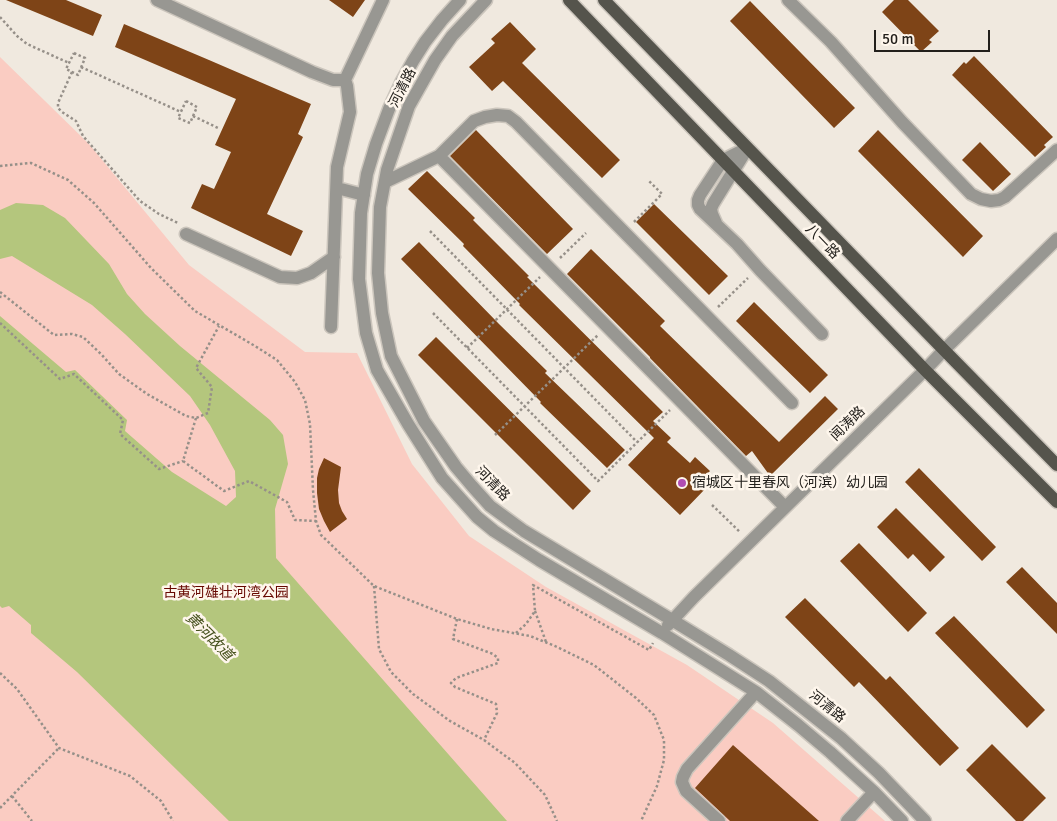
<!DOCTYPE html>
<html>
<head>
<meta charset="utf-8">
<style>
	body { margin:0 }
	#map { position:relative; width:1057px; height:821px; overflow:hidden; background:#f0e9df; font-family:Signika,sans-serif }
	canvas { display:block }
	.scale { position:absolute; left:874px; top:30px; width:116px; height:22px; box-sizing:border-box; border:2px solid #23201c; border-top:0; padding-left:6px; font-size:15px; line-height:18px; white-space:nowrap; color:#23201c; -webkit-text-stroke:4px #fef6ec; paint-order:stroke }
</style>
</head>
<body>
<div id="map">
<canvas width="1057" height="821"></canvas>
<div class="scale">50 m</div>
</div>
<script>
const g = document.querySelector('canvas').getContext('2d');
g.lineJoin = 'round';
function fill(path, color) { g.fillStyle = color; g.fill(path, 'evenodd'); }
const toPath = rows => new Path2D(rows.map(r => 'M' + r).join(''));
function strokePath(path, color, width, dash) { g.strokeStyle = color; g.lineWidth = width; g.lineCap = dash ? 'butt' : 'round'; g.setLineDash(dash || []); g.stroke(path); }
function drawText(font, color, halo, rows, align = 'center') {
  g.font = font + ' Signika,"Noto Sans SC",sans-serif'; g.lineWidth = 5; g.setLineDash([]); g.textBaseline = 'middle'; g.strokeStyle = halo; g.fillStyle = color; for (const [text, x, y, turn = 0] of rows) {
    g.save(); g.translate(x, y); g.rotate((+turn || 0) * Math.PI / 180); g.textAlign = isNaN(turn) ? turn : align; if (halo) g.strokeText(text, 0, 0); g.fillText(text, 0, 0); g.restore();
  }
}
fill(toPath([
	[0,57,89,144,189,265,305,352,357,353,412,464,469,536,546,587,687,665,773,723,885,821,0,821]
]), '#faccc2');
fill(toPath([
	[16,203,43,205,65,218,109,264,127,294,145,314,180,346,270,420,283,435,288,464,275,509,276,558,507,821,229,821,77,672,31,633,31,625,9,606,2,608,0,606,0,316,66,372,75,370,127,420,125,431,172,472,226,506,236,497,235,471,210,425,190,396,125,334,92,305,12,256,0,259,0,210]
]), '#b4c67d');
fill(toPath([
	[6,0,66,0,102,15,93,36],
	[329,0,365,0,353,17],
	[894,0,908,0,939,31,929,40,932,42,921,52,882,12],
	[750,1,855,108,834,128,730,21],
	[510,22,536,49,522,63,620,160,602,178,503,81,492,91,469,67,495,43,491,39],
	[124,24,209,60,311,104,298,134,303,137,267,214,303,231,291,256,191,208,202,184,214,189,231,152,215,145,236,99,115,47],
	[974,56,1053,137,1044,145,1046,147,1035,157,952,75,964,62,966,64],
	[476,130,573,229,547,254,450,156],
	[878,130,983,236,963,257,858,151],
	[980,142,1011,174,993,191,962,160],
	[427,171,475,218,473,220,529,276,527,277,663,412,653,421,671,438,667,442,690,463,695,457,710,471,700,482,706,488,680,515,628,465,654,438,519,305,520,304,463,246,464,244,408,189],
	[654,204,728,276,709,295,636,222],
	[419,242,499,324,547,371,545,373,625,450,607,468,540,403,541,402,401,259],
	[591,249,665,321,660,326,779,442,825,396,838,409,770,476,752,451,746,456,650,358,650,357,567,274],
	[754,302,828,375,810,393,736,321],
	[436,337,591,491,573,510,418,355],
	[324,458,341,467,338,490,339,503,342,511,347,519,330,532,324,521,319,509,317,493,317,478,319,469],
	[919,468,996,547,982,561,905,482],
	[896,508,945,557,930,572,913,554,908,559,877,527],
	[859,543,927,613,908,632,840,561],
	[1022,567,1057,603,1057,634,1006,582],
	[805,598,886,680,890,676,959,748,940,766,859,682,854,687,785,617],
	[954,616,1045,710,1027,728,935,633],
	[992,744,1046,798,1023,821,1016,821,966,770],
	[733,745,819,821,730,821,695,788]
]), '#7e4417');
const minor = toPath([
	[157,0,312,72,333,80,345,80],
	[460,0,442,20,425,42,413,61,402,81,389,109,376,144,367,174,361,213,359,279,366,333,377,370,408,424,442,478,477,517,494,531,539,560,662,633,756,692,798,725,830,752,874,792,902,821],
	[486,0,452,36,435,60,409,106,387,170,380,207,378,273,382,313,391,356,424,421,456,467,472,486,490,506,524,531,672,620,729,655,769,681,841,738,879,773,925,821],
	[788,0,831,42,902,122,971,194,981,199,991,201,999,200,1005,197,1057,150],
	[747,148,723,160,700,195,698,200,698,205,700,209,737,244,760,270,822,334],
	[439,156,785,507],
	[385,182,439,156,474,121,485,117,497,115,508,116,516,122,792,403],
	[337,188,364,195],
	[716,223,712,214,711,209,713,204,747,149],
	[186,234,280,277,297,278,311,273,334,257],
	[331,327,337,167,350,112,347,86,345,80,383,0],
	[668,625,694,597,925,370,944,350,1057,239],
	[719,821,686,791,682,782,683,777,687,769,756,692],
	[847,821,874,792]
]);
const major = toPath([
	[569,0,925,370,1057,502],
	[604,0,944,350,1057,465]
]);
strokePath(minor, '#cbc5bc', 15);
strokePath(major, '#cbc5bc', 15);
strokePath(toPath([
	[0,17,17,36,27,44,69,63],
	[74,53,85,58,78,75,66,69,74,53],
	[81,67,181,112],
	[72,72,58,103,58,108,62,112,76,121,83,136,140,201,159,214,178,223],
	[186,101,197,107,190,123,178,118,186,101],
	[193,116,218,128],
	[0,166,31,163,68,180,94,203,151,268,195,311,255,346,277,360,295,382,305,400,310,424,313,490,316,521,321,535,374,586,457,619,491,629,530,636,555,646,594,665,636,698,654,715,664,740,664,760,657,786,641,821],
	[634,222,662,194,649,181],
	[430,231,637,442],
	[560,258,586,233],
	[0,292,54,335,72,334,83,337,101,354,119,374,147,394,186,416,196,418,208,413,212,387,196,368,219,326],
	[0,298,1,293],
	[718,307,748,278],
	[433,313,598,481,670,410],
	[0,323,60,379,74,374,123,420,120,434,159,469,183,461],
	[467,348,540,277],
	[196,418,183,461,224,491,249,481,287,502,295,520,316,521],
	[495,435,598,335],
	[712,505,740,532],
	[374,586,379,649,391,672,413,694,450,721,484,740,515,763,545,795,557,821],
	[535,611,546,642],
	[457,619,453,639,493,654,498,658,498,663,456,678,451,683,455,687,496,704,497,713,484,740],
	[516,633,526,624,535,611,533,585,649,650,653,643],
	[0,673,17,689,59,748,130,776,161,801,173,821],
	[12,796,32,821],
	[0,808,59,748]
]), '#969089', 2.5, [2.5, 2.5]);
strokePath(minor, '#989792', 12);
strokePath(major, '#55544c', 12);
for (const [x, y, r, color] of [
	[682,483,5,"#b04db3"]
]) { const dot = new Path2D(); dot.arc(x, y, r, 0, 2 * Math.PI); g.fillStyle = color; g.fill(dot); strokePath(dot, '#fef6ec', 2); }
drawText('14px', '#23201c', '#fef6ec', [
	["河清路",403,88,-63],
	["八一路",822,242,46],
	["闻涛路",848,424,-44],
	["河清路",492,484,46],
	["河清路",827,707,39]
]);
drawText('14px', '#23201c', '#fef6ec', [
	["宿城区十里春风（河滨）幼儿园",692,483]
], 'left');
drawText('14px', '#660700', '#fef6ec', [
	["古黄河雄壮河湾公园",226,593]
]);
drawText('italic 15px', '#46511d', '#fef6ec', [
	["黄河故道",209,637,45]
]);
</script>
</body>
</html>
